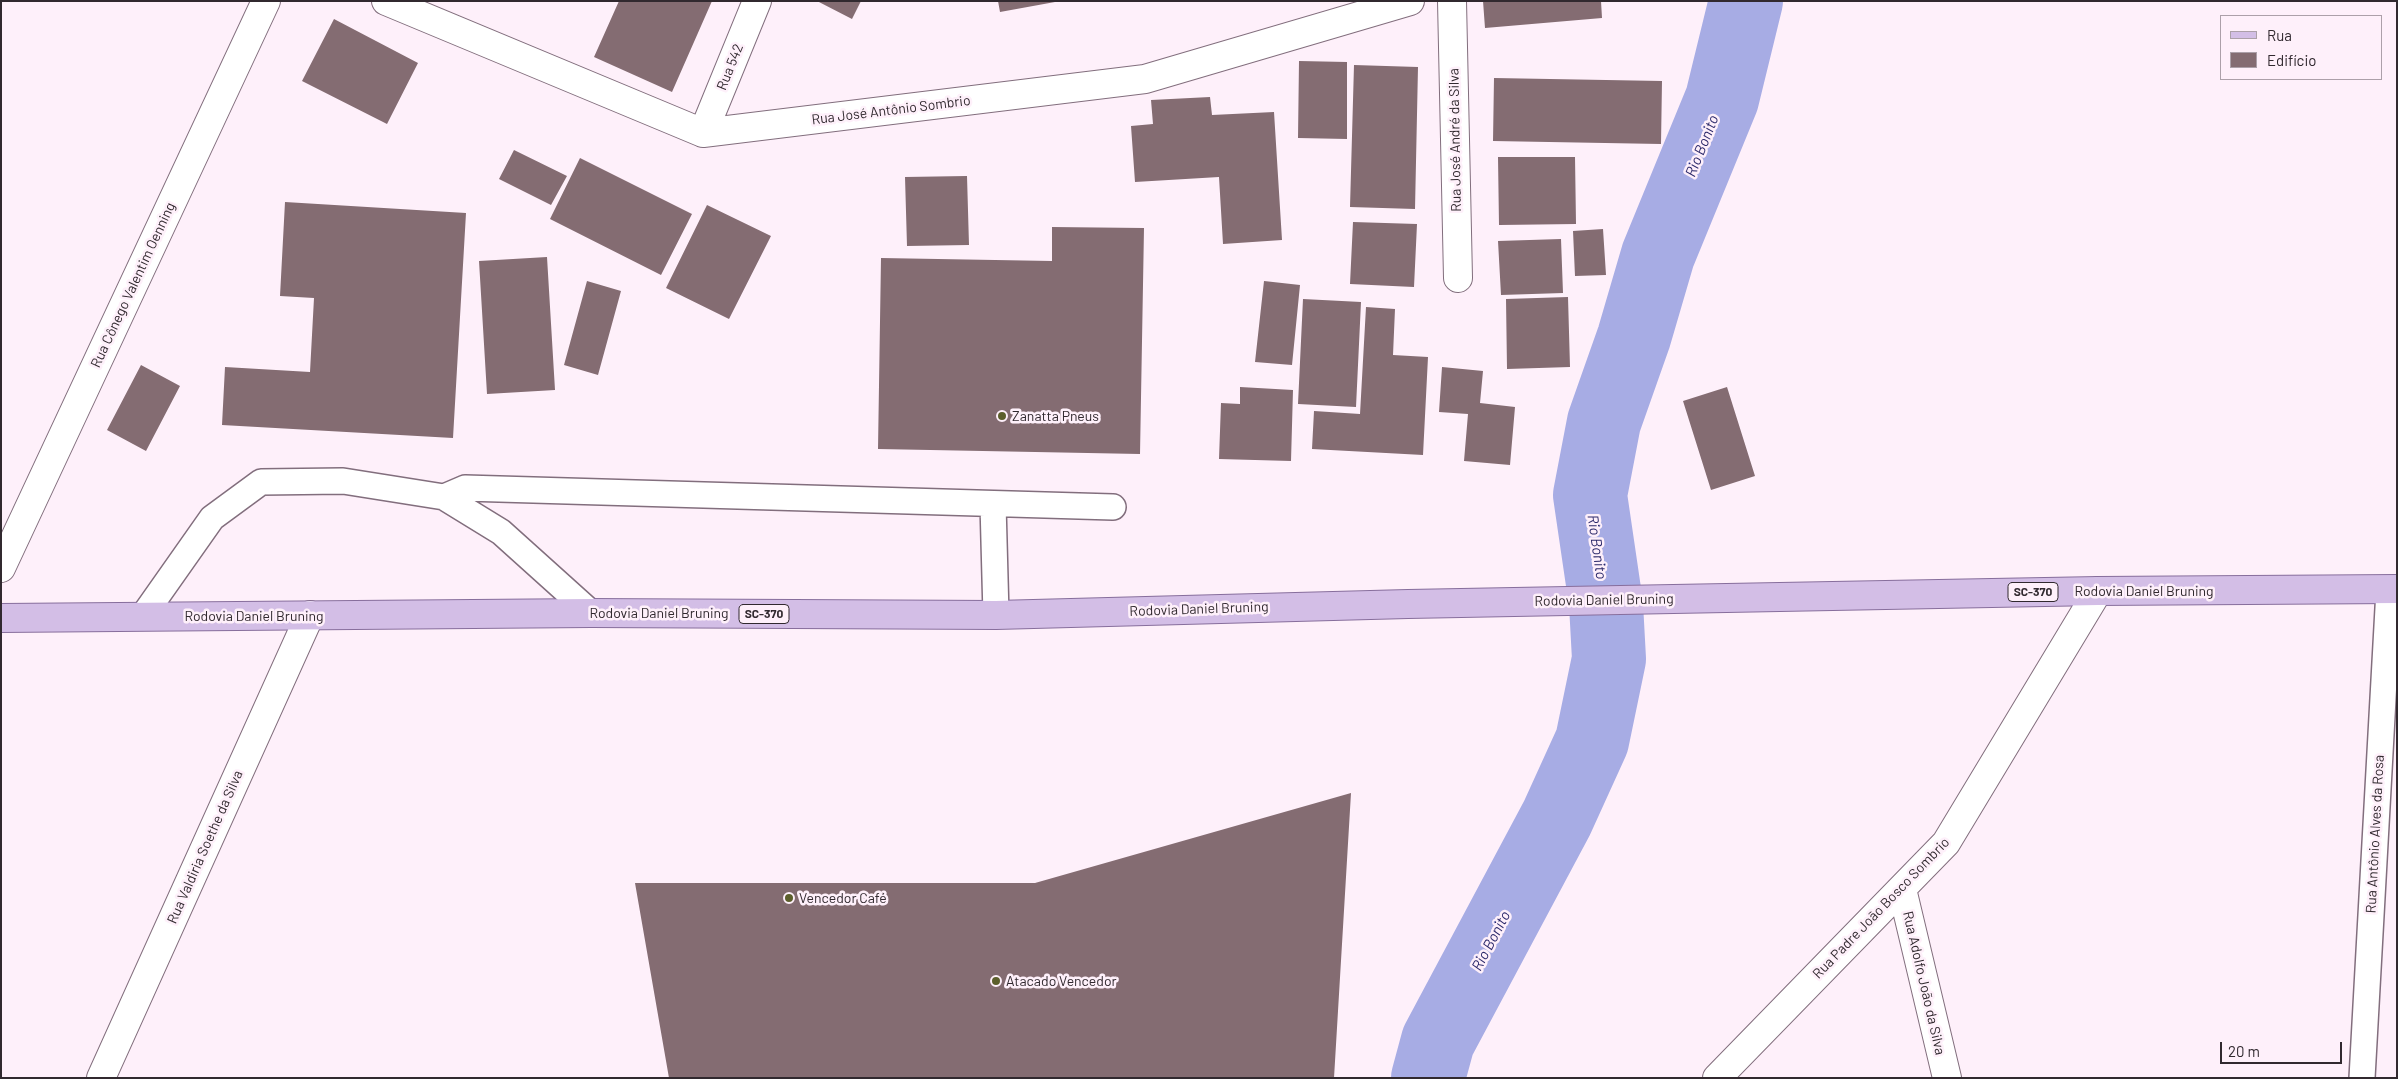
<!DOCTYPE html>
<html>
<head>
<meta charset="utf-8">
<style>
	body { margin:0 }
	#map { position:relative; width:2398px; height:1079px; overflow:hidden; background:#fef0fa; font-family:Barlow,sans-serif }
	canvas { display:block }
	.frame { position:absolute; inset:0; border:2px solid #31292f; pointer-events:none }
	.legend { position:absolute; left:2220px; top:15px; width:162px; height:65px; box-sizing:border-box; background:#fef0fa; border:1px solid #aca0a9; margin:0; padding:6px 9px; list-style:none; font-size:15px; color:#31292f }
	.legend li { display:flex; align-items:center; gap:10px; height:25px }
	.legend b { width:25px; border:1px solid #aca0a9 }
	.scale { position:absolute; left:2220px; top:1042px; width:122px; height:22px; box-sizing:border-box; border:2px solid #31292f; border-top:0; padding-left:6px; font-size:15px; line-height:18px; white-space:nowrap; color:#31292f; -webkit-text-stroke:4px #fef0fa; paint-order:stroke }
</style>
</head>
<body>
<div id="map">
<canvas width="2398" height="1079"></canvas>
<div class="frame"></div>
<ul class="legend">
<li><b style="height:6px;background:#d3bee6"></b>Rua</li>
<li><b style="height:14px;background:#846c72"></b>Edifício</li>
</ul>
<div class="scale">20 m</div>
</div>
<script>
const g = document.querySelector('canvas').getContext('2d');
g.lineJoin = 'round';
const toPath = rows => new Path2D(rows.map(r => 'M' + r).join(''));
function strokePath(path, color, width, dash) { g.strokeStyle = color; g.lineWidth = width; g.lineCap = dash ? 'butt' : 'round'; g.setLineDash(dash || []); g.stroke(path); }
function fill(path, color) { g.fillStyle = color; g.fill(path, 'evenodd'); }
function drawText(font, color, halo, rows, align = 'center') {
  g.font = font + ' Barlow,sans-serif'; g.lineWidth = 5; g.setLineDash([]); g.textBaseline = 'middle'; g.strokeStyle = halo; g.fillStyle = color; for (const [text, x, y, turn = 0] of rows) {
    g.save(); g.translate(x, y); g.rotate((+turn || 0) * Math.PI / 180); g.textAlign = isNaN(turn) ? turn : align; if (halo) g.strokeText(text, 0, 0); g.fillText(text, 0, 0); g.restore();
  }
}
strokePath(toPath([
	[1428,1078,1438,1041,1557,818,1592,741,1609,659,1606,604,1590,495,1604,422,1634,337,1658,255,1722,99,1746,1]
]), '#a7ace4', 74);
fill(toPath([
	[619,1,712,1,672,92,594,57],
	[817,1,861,1,852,19],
	[998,1,1055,1,1055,2,1000,12],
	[1483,1,1601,1,1602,18,1485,28],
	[334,19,418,63,387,124,302,81],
	[1299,61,1347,62,1347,139,1298,138],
	[1354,65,1418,67,1415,209,1350,207],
	[1494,78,1662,81,1661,144,1493,141],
	[1210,97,1212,115,1274,112,1282,240,1223,244,1219,177,1135,182,1131,126,1153,124,1151,100],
	[514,150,567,176,551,205,499,179],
	[1498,157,1575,157,1576,224,1499,225],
	[580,158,692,214,661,275,550,219],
	[967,176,969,245,907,246,905,177],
	[285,202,466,213,453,438,222,425,225,367,310,372,314,298,280,296],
	[707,205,771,236,729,319,666,288],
	[1353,222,1417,224,1414,287,1350,284],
	[1052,227,1144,228,1140,454,878,449,881,258,1052,261],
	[1603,229,1606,275,1575,276,1573,231],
	[1561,239,1563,293,1501,295,1498,241],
	[547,257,555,390,487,394,479,261],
	[587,281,621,291,598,375,564,365],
	[1264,281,1300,285,1292,365,1255,362],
	[1568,297,1570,367,1507,369,1506,299],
	[1303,299,1361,302,1356,407,1298,404],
	[1366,307,1395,309,1393,355,1428,357,1423,455,1312,449,1314,411,1360,414],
	[141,365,180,386,146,451,107,430],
	[1442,367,1483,371,1480,403,1515,407,1510,465,1464,461,1468,414,1439,412],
	[1240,387,1293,390,1291,461,1219,459,1221,403,1240,404],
	[1727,387,1755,476,1711,490,1683,401],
	[1351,793,1334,1078,669,1078,635,883,1035,883]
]), '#846c72');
const lane = toPath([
	[444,497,465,488,1113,507],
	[993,504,996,615],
	[143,616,212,518,261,482,343,481,444,497,501,532,591,613],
	[2362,1078,2389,590]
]);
const street = toPath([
	[386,1,703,133,1145,79,1410,1],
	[1452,1,1458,278],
	[703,133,757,1],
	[1,568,266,1],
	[1902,889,1947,1078],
	[101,1078,310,615],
	[1717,1078,1946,843,2098,591]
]);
const primary = toPath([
	[1,618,591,613,996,615,1408,604,2098,591,2397,589]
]);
strokePath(lane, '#826e7d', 28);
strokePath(street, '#826e7d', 30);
strokePath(primary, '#876e9c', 30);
strokePath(lane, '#fff', 25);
strokePath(street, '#fff', 28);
strokePath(primary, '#d3bee6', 28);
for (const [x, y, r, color] of [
	[1002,416,5,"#5c5f2c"],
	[789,898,5,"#5c5f2c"],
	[996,981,5,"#5c5f2c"]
]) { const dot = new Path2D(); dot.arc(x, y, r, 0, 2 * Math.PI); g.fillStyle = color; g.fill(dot); strokePath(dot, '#fef0fa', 2); }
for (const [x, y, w] of [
	[2033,592,50],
	[764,614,50]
]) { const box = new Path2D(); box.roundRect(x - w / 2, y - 9.5, w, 19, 4); g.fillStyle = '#fef0fa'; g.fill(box); strokePath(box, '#31292f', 1); }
drawText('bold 12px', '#31292f', null, [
	["SC-370",2033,592],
	["SC-370",764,614]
]);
drawText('14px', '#31292f', '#fef0fa', [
	["Rua 542",730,67,-68],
	["Rua José Antônio Sombrio",891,110,-7],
	["Rua José André da Silva",1455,140,-91],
	["Rua Cônego Valentim Oenning",133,285,-65],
	["Rodovia Daniel Bruning",2144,591],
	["Rodovia Daniel Bruning",1604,600,-1],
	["Rodovia Daniel Bruning",1199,609,-2],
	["Rodovia Daniel Bruning",659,613],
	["Rodovia Daniel Bruning",254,616],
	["Rua Antônio Alves da Rosa",2375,834,-87],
	["Rua Valdiria Soethe da Silva",205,847,-66],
	["Rua Padre João Bosco Sombrio",1881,908,-46],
	["Rua Adolfo João da Silva",1924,983,77]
]);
drawText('14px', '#31292f', '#fef0fa', [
	["Zanatta Pneus",1012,416],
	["Vencedor Café",799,898],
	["Atacado Vencedor",1006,981]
], 'left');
drawText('italic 15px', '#2b286a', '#fef0fa', [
	["Rio Bonito",1702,146,-68],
	["Rio Bonito",1597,547,82],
	["Rio Bonito",1491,941,-62]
]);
</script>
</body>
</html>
